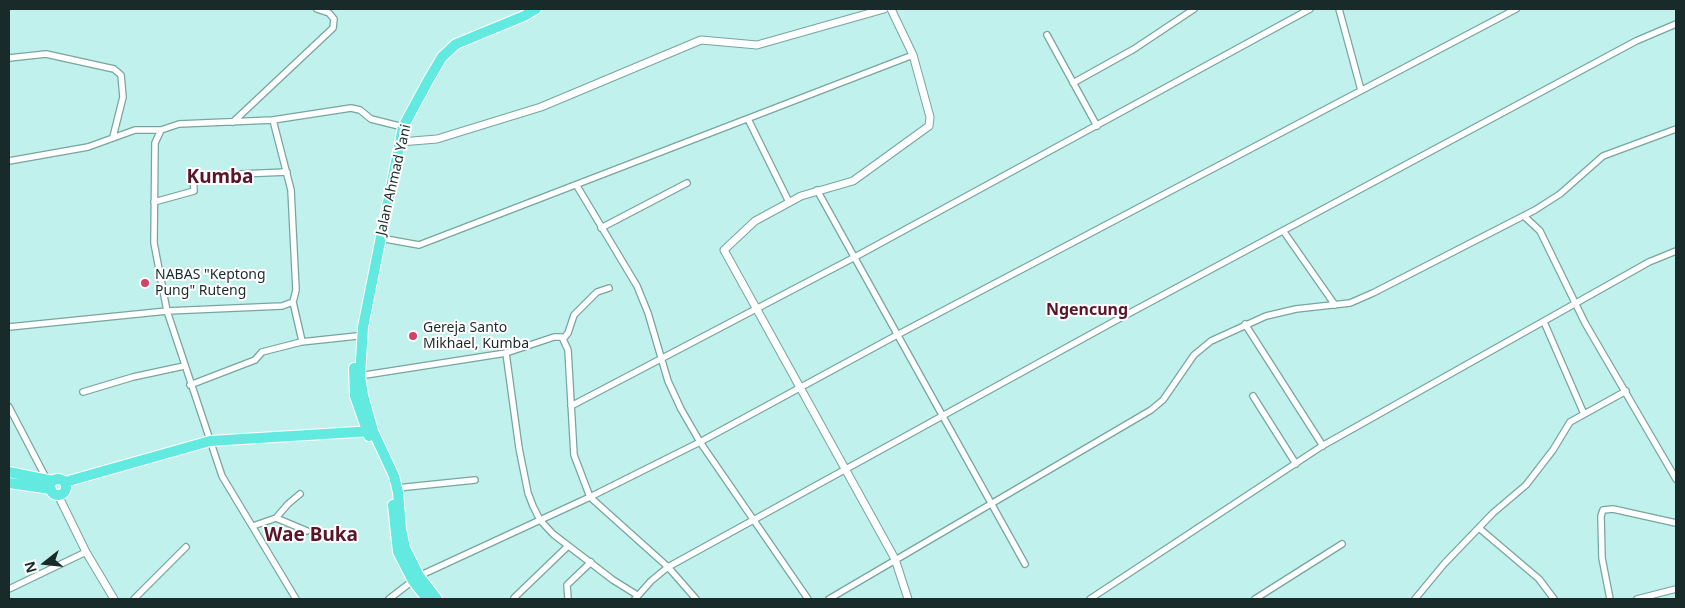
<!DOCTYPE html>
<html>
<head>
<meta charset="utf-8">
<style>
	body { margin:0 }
	#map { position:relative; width:1685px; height:608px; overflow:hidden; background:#c0f1ec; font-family:"Noto Sans",sans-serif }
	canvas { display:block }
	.frame { position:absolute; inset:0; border:10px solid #182b2a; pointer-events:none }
	.north { position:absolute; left:20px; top:538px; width:50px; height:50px; -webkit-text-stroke:4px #fff; paint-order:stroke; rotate:254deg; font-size:14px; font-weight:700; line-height:20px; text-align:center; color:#182b2a }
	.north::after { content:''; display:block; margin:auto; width:18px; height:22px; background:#182b2a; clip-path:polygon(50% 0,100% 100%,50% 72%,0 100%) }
</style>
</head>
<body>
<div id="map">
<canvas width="1685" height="608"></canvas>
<div class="frame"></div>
<div class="north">N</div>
</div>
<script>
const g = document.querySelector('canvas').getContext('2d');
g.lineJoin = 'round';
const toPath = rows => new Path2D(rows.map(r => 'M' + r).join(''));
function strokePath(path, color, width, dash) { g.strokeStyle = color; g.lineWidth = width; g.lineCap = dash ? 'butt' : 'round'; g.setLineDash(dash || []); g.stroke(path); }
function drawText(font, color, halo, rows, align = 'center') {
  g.font = font + ' "Noto Sans",sans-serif'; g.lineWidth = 4; g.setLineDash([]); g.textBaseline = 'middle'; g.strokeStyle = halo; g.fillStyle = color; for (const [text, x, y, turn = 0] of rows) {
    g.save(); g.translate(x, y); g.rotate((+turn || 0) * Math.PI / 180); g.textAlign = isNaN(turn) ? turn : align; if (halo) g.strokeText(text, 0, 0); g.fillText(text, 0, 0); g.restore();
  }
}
const minor = toPath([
	[1339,9,1361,90],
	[1047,35,1097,126],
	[9,58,46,54,114,69,121,75,123,97,113,137],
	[1073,83,1134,49,1194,9],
	[748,119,789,202],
	[233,122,333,28,334,19,329,13,317,9],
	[9,161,88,147,135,130,161,130],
	[577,186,637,286,648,313,668,381,681,409,700,442,808,599],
	[817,190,1025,564],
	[154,202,194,191,193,176,287,172],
	[1524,216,1540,231,1585,323,1676,479],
	[601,228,687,183],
	[1284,232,1335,305],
	[380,238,419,245,913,55],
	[293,302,302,341],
	[1544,322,1584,414],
	[1245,324,1323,446],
	[9,327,167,311,282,306,293,302,296,290,291,190,273,120],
	[564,338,568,333,574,315,597,292,609,288],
	[506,353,519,448,528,493,533,506,540,520,553,534,613,580,637,595],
	[359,376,506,353,554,337,562,337,568,350,574,455,590,497,668,567,1113,322,1636,41,1676,24],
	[190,385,255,360,262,352,301,342,357,336],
	[83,392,133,377,184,366],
	[1253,396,1296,464],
	[571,406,855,257,1310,9],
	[9,407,46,478],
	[397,488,475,480],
	[276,518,288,504,300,494],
	[253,526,276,518,307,531],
	[1479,528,1539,579,1554,599],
	[9,589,86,552],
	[514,598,568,546],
	[134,599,186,547],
	[296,599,222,476,167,311,154,243,155,143,161,130,179,124,273,120,351,108,360,110,371,119,403,127],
	[389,599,419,576,590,497,700,442,897,335,1516,9],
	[568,599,567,585,591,562],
	[635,599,651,581,668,567,696,599],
	[829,599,1151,410,1163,400,1194,355,1211,341,1266,316,1296,309,1350,303,1373,293,1535,210,1560,194,1603,156,1676,129],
	[1090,599,1322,446,1649,262,1676,251],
	[1255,599,1342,544],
	[1415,599,1444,564,1493,513,1526,485,1553,450,1570,422,1626,391],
	[1610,599,1602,558,1601,516,1603,510,1613,509,1676,523],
	[1637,599,1676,589]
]);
const tertiary = toPath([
	[891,9,913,55,930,117,929,126,853,181,801,196,755,221,724,250,895,559,908,599],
	[400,142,437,139,541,107,701,40,757,45,884,9],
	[58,495,86,552,114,599]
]);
const trunk = toPath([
	[354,368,355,396,369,436],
	[9,472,53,481],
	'50 487a8 8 0 1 1 16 0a8 8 0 1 1-16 0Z',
	[65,482,210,441,373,431],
	[9,483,51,489],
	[393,505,398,552,413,581,427,599],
	[437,599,419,576,405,548,401,529,398,492,394,476,373,431,363,395,360,376,363,327,403,127,429,79,442,57,456,44,524,16,536,9]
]);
strokePath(minor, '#77a5a0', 8);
strokePath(tertiary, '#77a5a0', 9);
strokePath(trunk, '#fff', 12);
strokePath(minor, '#fff', 5.5);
strokePath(tertiary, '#fff', 7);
strokePath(trunk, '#62eae0', 10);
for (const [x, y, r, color] of [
	[145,283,5,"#d2436a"],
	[413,336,5,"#d2436a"]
]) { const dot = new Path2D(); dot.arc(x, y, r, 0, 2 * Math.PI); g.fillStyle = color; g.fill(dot); strokePath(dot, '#fff', 2); }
drawText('14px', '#182b2a', '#fff', [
	["Jalan Ahmad Yani",394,180,-77]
]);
drawText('14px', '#182b2a', '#fff', [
	["NABAS \"Keptong",155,275],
	["Pung\" Ruteng",155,291],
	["Gereja Santo",423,328],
	["Mikhael, Kumba",423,344]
], 'left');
drawText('bold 16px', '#5a1529', '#fff', [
	["Ngencung",1087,310]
]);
drawText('bold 19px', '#5a1529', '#fff', [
	["Kumba",220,178],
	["Wae Buka",311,536]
]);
</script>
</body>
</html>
